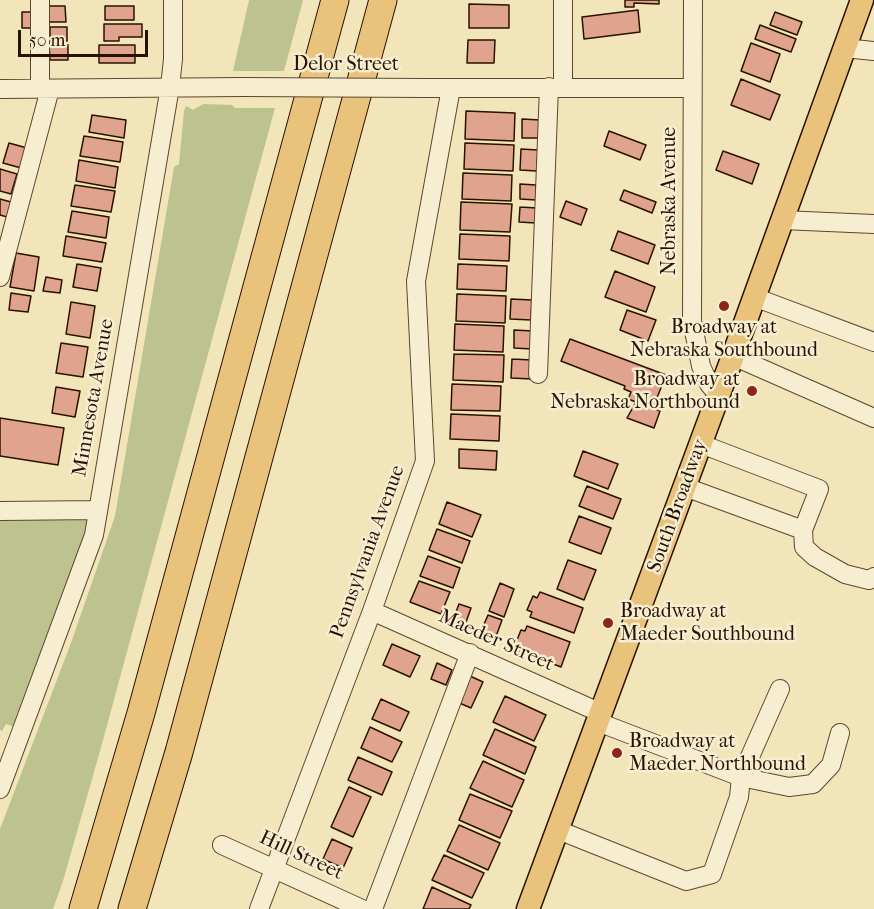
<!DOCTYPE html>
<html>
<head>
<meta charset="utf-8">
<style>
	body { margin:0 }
	#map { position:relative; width:874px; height:909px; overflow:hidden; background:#f2e5b9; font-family:"IM FELL French Canon",serif }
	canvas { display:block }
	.scale { position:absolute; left:18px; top:30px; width:130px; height:27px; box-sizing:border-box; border:3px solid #2a1200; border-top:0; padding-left:8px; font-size:18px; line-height:21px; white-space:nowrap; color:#2a1200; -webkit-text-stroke:4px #f7eed2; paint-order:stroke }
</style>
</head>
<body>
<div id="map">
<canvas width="874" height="909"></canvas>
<div class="scale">50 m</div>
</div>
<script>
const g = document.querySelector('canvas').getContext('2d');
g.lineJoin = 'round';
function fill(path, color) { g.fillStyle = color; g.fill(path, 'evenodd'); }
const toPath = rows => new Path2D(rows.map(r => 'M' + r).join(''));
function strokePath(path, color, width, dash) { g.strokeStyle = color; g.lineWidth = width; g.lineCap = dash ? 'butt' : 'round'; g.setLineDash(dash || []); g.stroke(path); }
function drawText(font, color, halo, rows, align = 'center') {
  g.font = font + ' "IM FELL French Canon",serif'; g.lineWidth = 5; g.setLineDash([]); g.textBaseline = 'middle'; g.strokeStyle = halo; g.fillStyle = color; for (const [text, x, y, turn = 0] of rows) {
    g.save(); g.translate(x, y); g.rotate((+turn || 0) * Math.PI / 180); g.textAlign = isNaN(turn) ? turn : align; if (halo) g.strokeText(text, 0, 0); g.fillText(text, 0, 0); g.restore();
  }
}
fill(toPath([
	[249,0,303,0,284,71,233,71],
	[203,104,232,105,235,108,275,108,100,751,63,881,53,909,0,909,0,829,71,643,115,516,174,167,179,164,184,111,186,106,193,110],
	[83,516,90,520,14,727,6,724,2,731,0,730,0,521]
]), '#bdc38e');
const building = toPath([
	[625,0,659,0,659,4,634,3,634,7,625,7,625,0],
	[469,4,509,5,509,28,469,28,469,4],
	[48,6,65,6,66,22,48,22,48,6],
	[105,6,134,6,134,20,105,20,105,6],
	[638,10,640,32,584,39,582,17,638,10],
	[22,12,32,12,32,28,22,28,22,12],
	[775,12,802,22,797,35,770,25,775,12],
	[104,24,142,24,142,37,119,37,119,41,104,41,104,24],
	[760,25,796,39,791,52,755,39,760,25],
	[50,27,67,27,67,41,50,41,50,27],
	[468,40,495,40,494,63,467,63,468,40],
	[751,43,780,54,770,82,741,71,751,43],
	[49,45,68,45,68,60,50,60,49,45],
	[99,45,135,45,135,63,99,63,99,45],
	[741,79,780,95,770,120,731,105,741,79],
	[466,111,515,113,514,141,465,139,466,111],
	[92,115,126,120,124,138,89,132,92,115],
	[522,119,540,120,540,138,522,138,522,119],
	[609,131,646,145,640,160,604,146,609,131],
	[84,136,123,142,120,162,80,156,84,136],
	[9,143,27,148,21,168,3,163,9,143],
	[465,143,514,145,513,171,464,169,465,143],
	[521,149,538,150,537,171,520,170,521,149],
	[723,151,759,164,752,184,716,170,723,151],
	[79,160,118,167,115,188,76,181,79,160],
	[0,169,17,174,11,194,0,191,0,169],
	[463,173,512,175,511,201,462,199,463,173],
	[520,184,536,185,536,200,520,199,520,184],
	[75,185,115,191,111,212,71,206,75,185],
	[624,190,656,202,652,213,620,200,624,190],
	[0,199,11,202,7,217,0,215,0,199],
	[566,201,587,209,581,225,560,217,566,201],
	[461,202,512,204,510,232,460,230,461,202],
	[520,207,537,208,536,223,519,222,520,207],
	[72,211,109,217,106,238,68,232,72,211],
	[618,231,655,245,648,264,611,250,618,231],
	[460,234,510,236,509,261,459,259,460,234],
	[66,236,106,243,102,262,63,256,66,236],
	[16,253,39,257,34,291,10,287,16,253],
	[77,264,101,268,97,291,73,287,77,264],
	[458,264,507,266,506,291,457,289,458,264],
	[615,271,655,287,646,312,605,297,615,271],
	[46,277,62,280,60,293,43,291,46,277],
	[11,293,31,296,28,312,9,310,11,293],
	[457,294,506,296,505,323,456,321,457,294],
	[511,299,532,300,531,320,510,319,511,299],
	[71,302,95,306,90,338,66,334,71,302],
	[627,310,656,320,648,341,620,330,627,310],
	[455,324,504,326,503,352,454,350,455,324],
	[514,330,533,331,532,349,514,348,514,330],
	[570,339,666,375,653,408,660,411,654,428,627,418,636,402,628,399,631,392,624,389,625,386,561,361,570,339],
	[61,343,88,347,83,377,56,373,61,343],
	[454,354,504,355,503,382,453,380,454,354],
	[512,359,532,360,532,379,511,378,512,359],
	[452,384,501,386,500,411,451,410,452,384],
	[56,387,80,391,75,417,52,413,56,387],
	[451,414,500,416,499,441,450,439,451,414],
	[0,418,64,428,58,465,0,456,0,418],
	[459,449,497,451,496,470,459,468,459,449],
	[583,451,618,464,608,489,574,476,583,451],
	[587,486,621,499,613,519,579,506,587,486],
	[447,502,481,515,472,537,439,524,447,502],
	[579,516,611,528,601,554,569,542,579,516],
	[437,529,470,541,462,563,429,550,437,529],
	[428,556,460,568,453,588,420,576,428,556],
	[568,560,596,570,584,600,557,589,568,560],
	[419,581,450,592,441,614,410,602,419,581],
	[500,583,514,589,504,617,489,611,500,583],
	[540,592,583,608,574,633,530,617,532,612,527,610,533,596,537,598,540,592],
	[459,604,471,608,465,625,453,620,459,604],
	[488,615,502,620,494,642,479,636,488,615],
	[527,626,570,642,561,667,517,650,519,646,515,645,521,630,525,631,527,626],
	[392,644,420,656,410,677,383,665,392,644],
	[437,663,452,670,446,685,431,679,437,663],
	[470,676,483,682,471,708,457,702,470,676],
	[505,696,546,715,534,741,493,722,505,696],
	[381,699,409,712,400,731,372,719,381,699],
	[370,727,402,742,392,762,361,748,370,727],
	[495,729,536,747,525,774,483,755,495,729],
	[358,757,392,772,382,795,348,780,358,757],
	[483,761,524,780,512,807,470,788,483,761],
	[349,787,371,797,353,837,331,827,349,787],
	[470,794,512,811,500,838,459,820,470,794],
	[459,825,500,843,488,870,447,851,459,825],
	[332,839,352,848,343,868,323,859,332,839],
	[444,855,484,873,472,898,432,880,444,855],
	[432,887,471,905,469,909,423,909,432,887]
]);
fill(building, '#dfa38e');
strokePath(building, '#2a1200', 1.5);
const minor = toPath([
	[693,0,692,321,701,366,709,384,719,396],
	[846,46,854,49,874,51],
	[563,87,563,0],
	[424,88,692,88],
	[0,89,243,87],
	[40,89,40,0],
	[782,220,874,224],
	[0,277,50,89],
	[754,297,874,342],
	[733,356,874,418],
	[538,374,549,87],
	[685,487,803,530,819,489,701,444],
	[0,511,98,510],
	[803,530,804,547,815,557,845,574,869,580,874,577],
	[372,611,601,713],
	[780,689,741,777,789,787,813,784,831,765,840,733],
	[0,789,94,535,170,87,173,59,173,0],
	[558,830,686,881,712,874,739,797,741,777,598,722],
	[222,845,362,909],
	[259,909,372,611,425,461,416,281,451,88],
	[373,909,470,653]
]);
const major = toPath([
	[528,909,733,356,862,0]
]);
const highway = toPath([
	[83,909,141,713,335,0],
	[132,909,179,752,383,0]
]);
strokePath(minor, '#5c472e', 20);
strokePath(major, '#2a1200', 25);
strokePath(highway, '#2a1200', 29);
strokePath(minor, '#f7eed2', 18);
strokePath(major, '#e9c27c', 22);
strokePath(highway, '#e9c27c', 27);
const minorBridge = toPath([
	[243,87,424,88]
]);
strokePath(minorBridge, '#5c472e', 20, []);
strokePath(minorBridge, '#f7eed2', 18);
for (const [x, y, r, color] of [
	[724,306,6,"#8f2418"],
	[752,391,6,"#8f2418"],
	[608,623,6,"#8f2418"],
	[617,753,6,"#8f2418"]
]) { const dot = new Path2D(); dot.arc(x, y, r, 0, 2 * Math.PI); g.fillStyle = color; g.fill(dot); strokePath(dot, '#f7eed2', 2); }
drawText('20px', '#2a1200', '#f7eed2', [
	["Delor Street",346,65],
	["Nebraska Avenue",670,201,-90],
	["Minnesota Avenue",94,398,-80],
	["South Broadway",678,506,-70],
	["Pennsylvania Avenue",368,552,-70],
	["Maeder Street",496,641,24],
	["Hill Street",301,856,25]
]);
drawText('20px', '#2a1200', '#f7eed2', [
	["Broadway at",724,328,"center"],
	["Nebraska Southbound",724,351,"center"],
	["Broadway at",740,380,"right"],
	["Nebraska Northbound",740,403,"right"],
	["Broadway at",620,612],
	["Maeder Southbound",620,635],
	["Broadway at",629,742],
	["Maeder Northbound",629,765]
], 'left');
</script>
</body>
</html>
